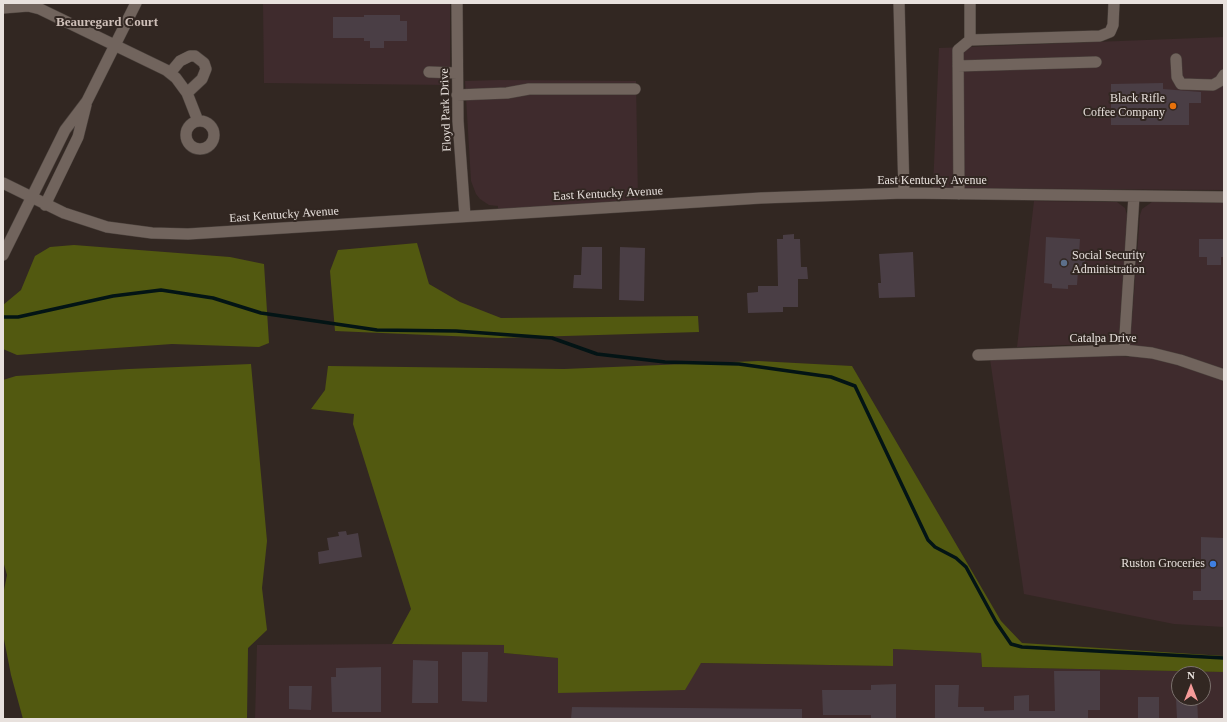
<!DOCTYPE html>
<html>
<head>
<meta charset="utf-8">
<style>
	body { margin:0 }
	#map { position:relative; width:1227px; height:722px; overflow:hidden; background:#322722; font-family:"Times New Roman",serif }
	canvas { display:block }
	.frame { position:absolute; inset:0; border:4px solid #e8e1dd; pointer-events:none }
	.north { position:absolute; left:1171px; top:666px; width:40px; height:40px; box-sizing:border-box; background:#322722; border:1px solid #7b716d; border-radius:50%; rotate:0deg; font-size:11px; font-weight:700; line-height:16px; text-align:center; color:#e8e1dd }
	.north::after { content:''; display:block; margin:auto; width:14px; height:18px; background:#f59b99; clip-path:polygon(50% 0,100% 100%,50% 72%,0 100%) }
</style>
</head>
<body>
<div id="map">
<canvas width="1227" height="722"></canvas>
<div class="frame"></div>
<div class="north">N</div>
</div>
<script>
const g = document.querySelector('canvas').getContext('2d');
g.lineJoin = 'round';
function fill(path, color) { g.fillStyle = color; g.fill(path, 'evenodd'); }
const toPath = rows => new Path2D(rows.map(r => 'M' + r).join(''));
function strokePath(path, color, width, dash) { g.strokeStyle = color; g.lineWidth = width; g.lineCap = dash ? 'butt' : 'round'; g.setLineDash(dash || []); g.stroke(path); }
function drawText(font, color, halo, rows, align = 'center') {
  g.font = font + ' "Times New Roman",serif'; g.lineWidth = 4; g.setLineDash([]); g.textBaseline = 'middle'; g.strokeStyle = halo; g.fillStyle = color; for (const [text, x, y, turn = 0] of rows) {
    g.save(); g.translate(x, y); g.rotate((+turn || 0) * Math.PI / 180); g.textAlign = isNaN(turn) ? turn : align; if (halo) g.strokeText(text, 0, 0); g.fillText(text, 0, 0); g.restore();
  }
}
fill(toPath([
	[263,3,450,3,450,85,264,83],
	[1224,37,1224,190,933,188,939,48],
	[499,80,636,81,638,200,498,209,498,206,489,205,480,199,476,194,471,181,465,81],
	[1034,201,1112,202,1117,202,1125,208,1127,215,1119,338,1115,343,1017,347],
	[1152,202,1224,203,1224,627,1174,624,1024,594,990,359,1104,355,1129,357,1140,215,1142,209],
	[392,644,505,645,504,653,558,658,558,692,701,663,892,666,893,649,981,653,982,667,1224,672,1224,719,255,719,257,645],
	[1179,674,1203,674,1203,698,1179,698]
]), '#3f2b2d');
fill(toPath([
	[417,243,429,284,460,302,501,318,698,316,699,332,498,338,335,331,330,271,338,250],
	[74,245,230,257,264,264,269,343,259,347,172,344,17,355,3,349,3,305,21,290,35,256,50,247],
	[758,361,852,366,1001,621,1022,643,1224,656,1224,672,982,667,981,653,893,649,893,666,701,663,685,690,558,693,558,658,504,653,504,645,392,644,411,609,353,424,354,414,311,409,325,390,328,366,564,369],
	[251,364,267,541,262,588,267,630,248,648,247,719,23,719,11,675,3,634,3,595,7,575,3,561,3,380,16,376,129,369]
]), '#525910');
strokePath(toPath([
	[3,317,18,317,113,296,161,290,213,298,261,313,377,330,456,331,552,338,597,354,665,362,739,364,831,377,855,386,928,540,935,547,956,558,966,567,996,622,1011,644,1022,647,1224,658]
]), '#031415', 3.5);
fill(toPath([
	[364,15,400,15,400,21,407,21,407,41,384,41,384,48,370,48,370,41,364,41,364,38,333,38,333,17,364,17],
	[1163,83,1163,89,1201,92,1201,103,1189,103,1189,125,1111,125,1111,84],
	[794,234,794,239,800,239,801,267,807,267,808,279,798,279,798,307,783,307,783,312,748,313,747,293,758,292,758,286,778,286,777,239,783,239,783,235],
	[1046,237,1080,239,1079,254,1085,255,1084,271,1078,271,1077,285,1068,285,1068,289,1052,288,1052,284,1044,283],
	[1199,239,1224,239,1224,257,1221,257,1221,265,1207,265,1207,257,1199,257],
	[582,247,602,247,602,289,573,288,574,275,581,275],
	[620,247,645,248,644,301,619,300],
	[913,252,915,297,879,298,878,283,881,283,879,254],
	[346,531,347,535,358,533,362,557,319,564,318,552,329,550,327,538,339,536,338,532],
	[1201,537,1224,538,1224,600,1193,600,1193,591,1201,591],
	[462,652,488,652,487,702,462,701],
	[413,660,438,661,438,703,412,703],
	[381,667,381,712,332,712,331,677,336,677,336,668],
	[1054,671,1100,671,1100,710,1088,710,1088,719,935,719,935,685,959,685,958,707,984,707,984,711,1014,710,1014,696,1029,695,1029,711,1055,711],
	[896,684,896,719,871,719,871,715,823,715,822,690,871,690,871,685],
	[289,686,312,686,311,710,289,709],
	[1138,697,1159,697,1159,719,1138,719],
	[1176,698,1197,698,1198,719,1177,719],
	[572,707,802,709,802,719,571,719]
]), '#4a3e45');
const minor = toPath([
	[457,3,458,121,465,216],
	[899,3,904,193],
	[3,8,28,6,40,9,166,70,176,78,187,93,198,121],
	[970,40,1100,36,1110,32,1113,25,1114,3],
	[1176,59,1177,77,1181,84,1213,85,1220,81,1224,75],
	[958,66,1096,62],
	[429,72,457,73],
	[170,73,180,61,190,56,195,56,204,63,206,69,202,79,187,93],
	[457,95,507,93,529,89,635,89],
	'186 135a14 14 0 1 1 28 0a14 14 0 1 1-28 0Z',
	[3,183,64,213,107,227,152,233,188,234,761,198,904,193,1224,197],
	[959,194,958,50,970,40,970,3],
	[45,205,78,137,86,105],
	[3,255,65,130,87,101,136,3],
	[1124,350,1134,196],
	[978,355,1124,350,1152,353,1180,360,1224,375]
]);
strokePath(minor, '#4b423d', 12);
strokePath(minor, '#71645d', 11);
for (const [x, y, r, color] of [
	[1173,106,4,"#e8710a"],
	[1064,263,4,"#5c6f8a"],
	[1213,564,4,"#3f7fe0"]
]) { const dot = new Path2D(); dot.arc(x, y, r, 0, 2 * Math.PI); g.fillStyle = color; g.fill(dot); strokePath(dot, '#322722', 1.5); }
drawText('12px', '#e8e1dd', '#322722', [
	["Black Rifle",1165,99],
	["Coffee Company",1165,113],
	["Social Security",1072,256,"left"],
	["Administration",1072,270,"left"],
	["Ruston Groceries",1205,564]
], 'right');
drawText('12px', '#e8e1dd', '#322722', [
	["Floyd Park Drive",446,110,-92],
	["East Kentucky Avenue",932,181],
	["East Kentucky Avenue",608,194,-3],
	["East Kentucky Avenue",284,215,-4],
	["Catalpa Drive",1103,339]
]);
drawText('bold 13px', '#cebfb8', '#322722', [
	["Beauregard Court",107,23]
]);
</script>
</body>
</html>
